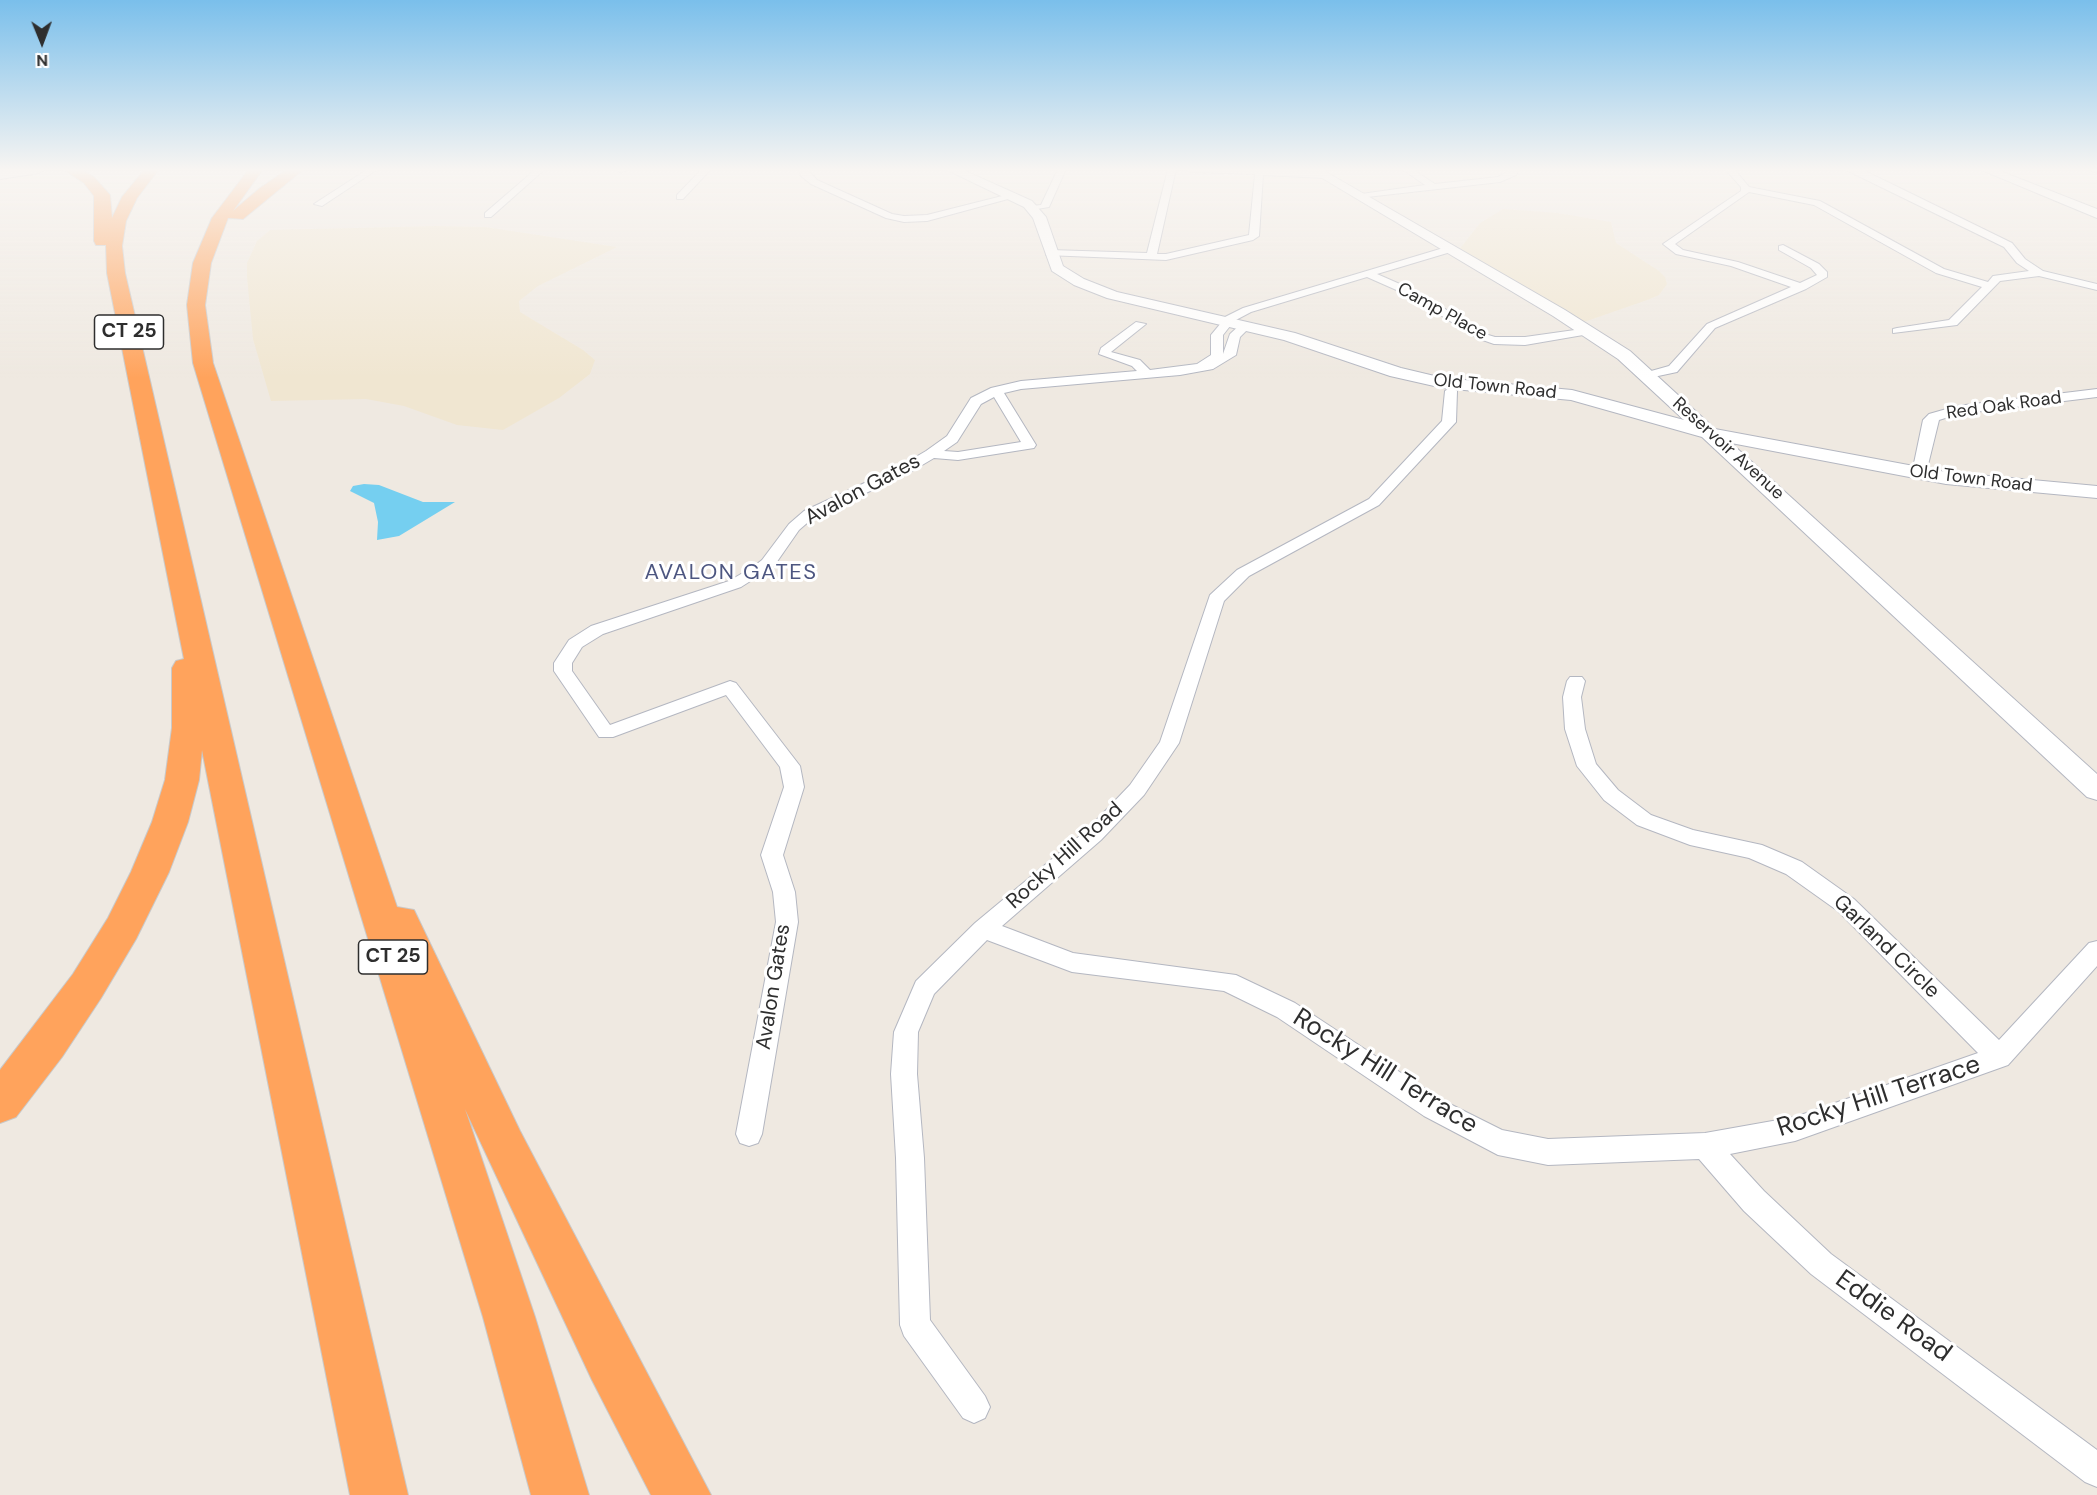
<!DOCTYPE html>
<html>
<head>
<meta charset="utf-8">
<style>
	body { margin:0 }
	#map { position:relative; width:2097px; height:1495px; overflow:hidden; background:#efe9e1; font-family:"DM Sans",sans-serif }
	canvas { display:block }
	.north { position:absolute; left:12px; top:12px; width:60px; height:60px; -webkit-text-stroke:4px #fff; paint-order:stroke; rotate:179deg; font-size:16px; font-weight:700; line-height:24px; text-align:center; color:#2e2e2e }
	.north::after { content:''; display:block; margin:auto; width:21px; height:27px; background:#2e2e2e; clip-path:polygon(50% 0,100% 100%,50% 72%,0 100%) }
</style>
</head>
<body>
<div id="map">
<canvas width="2097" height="1495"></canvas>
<div class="north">N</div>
</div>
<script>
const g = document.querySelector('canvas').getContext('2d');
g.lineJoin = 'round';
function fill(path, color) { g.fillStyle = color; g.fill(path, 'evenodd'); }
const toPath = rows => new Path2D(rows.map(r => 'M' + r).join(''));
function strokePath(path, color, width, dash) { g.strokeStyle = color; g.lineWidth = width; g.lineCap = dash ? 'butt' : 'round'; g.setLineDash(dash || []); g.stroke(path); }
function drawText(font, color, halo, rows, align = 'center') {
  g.font = font + ' "DM Sans",sans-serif'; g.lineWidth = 6; g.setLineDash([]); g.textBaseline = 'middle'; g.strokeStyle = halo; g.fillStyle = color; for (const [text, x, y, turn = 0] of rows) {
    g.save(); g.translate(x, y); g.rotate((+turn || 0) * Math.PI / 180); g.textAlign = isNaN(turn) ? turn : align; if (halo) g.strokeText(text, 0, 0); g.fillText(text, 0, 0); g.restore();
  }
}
fill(toPath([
	[1503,209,1558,213,1611,222,1616,243,1659,271,1665,277,1667,284,1659,295,1650,299,1584,322,1459,250,1480,223],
	[437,226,485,227,617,247,538,286,519,301,520,312,583,350,595,360,590,374,559,398,503,430,457,425,404,406,366,399,271,401,253,339,247,277,247,263,257,241,270,230]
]), '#f0e6d1');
fill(toPath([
	[364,484,379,485,423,502,455,502,399,536,377,540,378,522,374,503,350,491,353,486]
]), '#75cff0');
const street = toPath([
	[368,169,378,169,322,206,314,204,368,169],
	[536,169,545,169,491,217,485,217,485,213,536,169],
	[617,169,627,169,621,173,617,169],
	[702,169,711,169,683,199,677,199,677,195,702,169],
	[799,169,807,169,817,180,892,214,904,216,927,215,1014,193,1019,196,927,221,904,222,886,218,811,184,801,176,799,169],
	[1058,169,1066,169,1049,207,1031,210,1031,206,1041,205,1058,169],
	[1168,169,1176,169,1157,254,1166,254,1249,235,1255,174,1190,172,1186,169,1259,169,1324,172,1328,175,1324,178,1263,175,1259,236,1253,240,1166,260,1046,255,1046,251,1050,250,1147,253,1168,169],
	[1402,169,1412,169,1435,184,1498,177,1511,169,1519,169,1516,175,1500,182,1358,198,1354,195,1425,185,1402,169],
	[1725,169,1734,169,1749,187,1820,201,1944,269,1988,282,1993,276,2029,271,2017,263,2004,247,1844,169,1863,170,2012,243,2025,259,2043,271,2097,284,2097,290,2039,276,2000,281,1957,325,1893,333,1893,329,1897,328,1949,320,1982,287,1936,273,1814,205,1749,192,1675,244,1683,250,1738,262,1800,283,1817,275,1811,268,1779,250,1779,246,1783,245,1819,264,1827,272,1827,277,1806,289,1715,328,1677,372,1644,379,1644,373,1669,366,1707,324,1791,287,1731,266,1676,254,1663,244,1741,191,1741,187,1725,169],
	[2091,169,2097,169,2097,173,2092,171,2091,169],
	[1450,246,1454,247,1454,251,1377,274,1418,292,1485,334,1495,337,1525,337,1589,328,1595,331,1589,334,1525,345,1494,344,1477,338,1410,296,1367,277,1251,312,1234,321,1223,335,1223,354,1230,334,1242,323,1252,325,1240,337,1236,355,1213,369,1180,375,1021,389,1004,393,1036,445,1034,448,958,460,934,458,907,474,814,517,799,530,774,566,741,587,603,634,582,647,572,663,572,671,610,725,730,681,736,683,800,766,804,787,783,855,795,892,798,922,762,1134,758,1143,749,1146,740,1143,736,1134,776,922,773,892,761,855,784,787,780,767,726,695,613,737,599,737,554,671,554,663,569,640,591,626,729,581,753,567,762,560,789,524,804,511,897,468,926,451,947,436,971,398,991,388,1021,381,1137,371,1132,366,1099,354,1101,348,1136,322,1146,324,1111,352,1140,360,1150,370,1197,364,1211,355,1211,335,1221,323,1221,319,1243,308,1450,246],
	[994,397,1021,442,958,452,944,451,957,442,981,404,994,397],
	[1451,387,1457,391,1456,422,1379,505,1249,576,1224,601,1179,743,1144,795,1101,840,1002,926,1073,953,1236,975,1295,1003,1442,1100,1502,1130,1548,1139,1705,1133,1795,1117,1978,1053,1838,911,1786,874,1749,858,1690,845,1637,825,1604,800,1577,766,1565,729,1563,697,1567,681,1570,677,1582,677,1585,681,1581,697,1585,729,1596,764,1618,790,1651,815,1693,830,1762,845,1802,862,1854,899,1999,1040,2089,943,2097,941,2097,966,2008,1065,1795,1141,1730,1154,1764,1191,1831,1254,2097,1450,2097,1487,2085,1482,1811,1274,1744,1211,1699,1159,1548,1165,1498,1155,1424,1116,1277,1017,1224,991,1072,972,987,940,934,994,918,1032,917,1074,924,1158,930,1320,985,1396,990,1407,985,1418,974,1423,963,1418,904,1336,900,1325,896,1158,891,1074,894,1032,916,981,975,923,1087,830,1130,785,1160,742,1210,595,1237,570,1369,499,1442,421,1445,391,1451,387],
	[2097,389,2097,397,1958,414,1939,420,1926,473,1919,477,1912,473,1923,420,1929,414,1957,406,2097,389]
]);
const secondary = toPath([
	[16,169,45,169,39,173,0,179,0,171,16,169],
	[945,169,961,169,1032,201,1046,217,1063,266,1084,279,1117,292,1295,333,1401,368,1443,378,1572,390,1684,420,1618,359,1553,316,1307,169,1321,169,1565,310,1630,351,1715,429,1946,472,2097,486,2097,498,1946,484,1731,443,2097,774,2097,800,2087,797,1702,437,1571,400,1443,388,1390,376,1284,340,1107,298,1074,285,1052,271,1033,218,1024,207,945,169],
	[1979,169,1995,169,2097,209,2097,218,1979,169]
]);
const highway = toPath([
	[63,169,80,169,94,177,110,195,112,218,122,197,145,169,159,169,137,198,126,221,122,246,125,273,408,1495,350,1495,202,750,199,780,188,822,169,872,136,939,101,998,62,1057,16,1117,0,1123,0,1070,73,974,108,918,131,872,152,822,165,780,172,728,172,668,176,661,184,659,107,273,106,245,96,245,94,241,94,196,84,183,63,169],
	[249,169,263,169,233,211,260,188,288,169,304,169,243,219,228,218,211,263,205,305,213,363,397,907,414,910,520,1131,711,1495,651,1495,592,1380,465,1109,535,1317,589,1495,531,1495,483,1317,193,363,187,305,193,263,212,218,249,169]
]);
strokePath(street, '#b4b7c1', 2);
strokePath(secondary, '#b4b7c1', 2);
strokePath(highway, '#c9c9c9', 2);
fill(street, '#fff');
fill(secondary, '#fff');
fill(highway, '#ffa35c');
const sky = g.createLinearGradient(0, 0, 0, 378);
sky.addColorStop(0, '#7abfeb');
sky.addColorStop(0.45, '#f8f5f2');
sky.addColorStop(1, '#f8f5f200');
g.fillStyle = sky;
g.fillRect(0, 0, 2097, 378);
drawText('18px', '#2e2e2e', '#fff', [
	["Camp Place",1442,312,29],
	["Old Town Road",1495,387,6],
	["Red Oak Road",2004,406,-8],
	["Reservoir Avenue",1728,449,42],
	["Old Town Road",1971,479,7]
]);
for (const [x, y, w] of [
	[129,332,69],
	[393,957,69]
]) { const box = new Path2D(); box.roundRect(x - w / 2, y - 17, w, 34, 4.5); g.fillStyle = '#fff'; g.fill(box); strokePath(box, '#2e2e2e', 1.5); }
drawText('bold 20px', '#2e2e2e', null, [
	["CT 25",129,332],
	["CT 25",393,957]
]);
drawText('21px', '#2e2e2e', '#fff', [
	["Avalon Gates",863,490,-28],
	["Rocky Hill Road",1065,856,-42],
	["Garland Circle",1886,947,44],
	["Avalon Gates",774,987,-81]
]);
g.letterSpacing = '1.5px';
drawText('22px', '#4d5680', '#fff', [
	["AVALON GATES",731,573]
]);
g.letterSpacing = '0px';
drawText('26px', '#2e2e2e', '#fff', [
	["Rocky Hill Terrace",1385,1072,32],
	["Rocky Hill Terrace",1879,1097,-18],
	["Eddie Road",1893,1317,36]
]);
</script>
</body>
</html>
